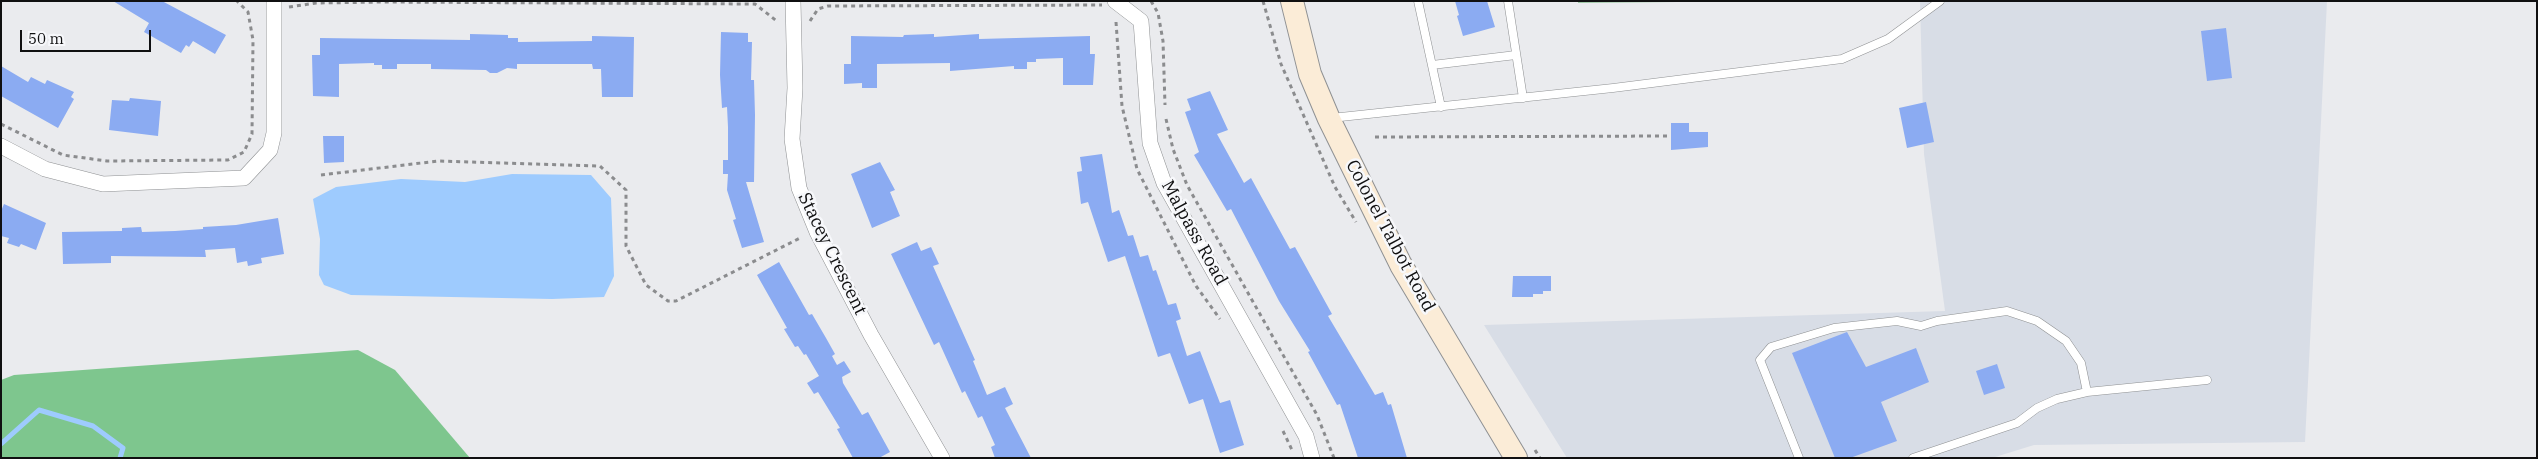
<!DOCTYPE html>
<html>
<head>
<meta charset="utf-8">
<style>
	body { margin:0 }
	#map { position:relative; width:2538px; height:459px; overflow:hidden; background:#eaebee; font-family:"IBM Plex Serif",serif }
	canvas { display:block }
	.frame { position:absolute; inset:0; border:2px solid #101011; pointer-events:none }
	.scale { position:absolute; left:20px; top:30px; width:131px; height:22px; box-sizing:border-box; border:2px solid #101011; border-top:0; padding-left:6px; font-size:15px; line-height:18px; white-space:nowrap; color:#101011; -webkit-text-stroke:4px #f7f8fb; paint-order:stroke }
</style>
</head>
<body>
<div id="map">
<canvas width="2538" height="459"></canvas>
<div class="frame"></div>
<div class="scale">50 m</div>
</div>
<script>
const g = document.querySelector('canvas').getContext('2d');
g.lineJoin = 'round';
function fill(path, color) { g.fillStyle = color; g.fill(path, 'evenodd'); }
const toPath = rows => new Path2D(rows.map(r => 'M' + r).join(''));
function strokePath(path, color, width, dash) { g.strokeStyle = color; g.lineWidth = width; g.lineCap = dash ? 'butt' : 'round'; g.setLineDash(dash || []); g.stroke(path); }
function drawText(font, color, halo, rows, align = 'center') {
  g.font = font + ' "IBM Plex Serif",serif'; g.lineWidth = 5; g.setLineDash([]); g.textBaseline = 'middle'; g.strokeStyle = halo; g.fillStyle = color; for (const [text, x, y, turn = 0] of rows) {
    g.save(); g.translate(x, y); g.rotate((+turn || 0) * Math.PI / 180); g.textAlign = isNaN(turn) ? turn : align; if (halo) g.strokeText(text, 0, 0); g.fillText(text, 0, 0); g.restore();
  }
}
fill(toPath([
	[1920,1,2327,1,2305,442,2034,445,1992,458,1567,458,1484,325,1945,311,1924,154]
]), '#d8dde6');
fill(toPath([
	[1578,1,1776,1,1578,3]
]), '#9dc8a5');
fill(toPath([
	[358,350,395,370,470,458,1,458,1,380,14,375]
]), '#7ec68e');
fill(toPath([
	[512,174,591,175,611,198,614,276,604,297,552,299,351,295,324,285,319,275,320,239,313,199,336,187,401,179,465,182]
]), '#9ecbfe');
strokePath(toPath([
	[1,444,39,410,93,426,123,448,120,458]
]), '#9ecbfe', 5);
fill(toPath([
	[113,1,162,1,226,35,215,54,193,41,189,47,186,45,181,53,144,32,149,23],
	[1455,1,1487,1,1495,27,1463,36,1457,16,1459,15],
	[2226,28,2232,78,2207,81,2201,31],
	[721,32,748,33,748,42,752,42,751,80,754,80,755,115,754,182,746,182,764,242,742,248,733,220,736,219,727,190,728,174,723,174,723,160,728,160,728,127,727,107,722,108,720,75],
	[470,34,508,35,508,38,518,38,518,42,592,41,592,36,634,37,633,97,602,97,601,69,593,69,592,64,517,64,517,69,507,68,497,73,490,73,486,70,431,69,431,64,397,64,397,69,382,69,382,65,374,65,374,63,339,64,339,97,313,96,312,55,320,55,320,38,470,40],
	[934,34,934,37,979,34,979,39,1090,36,1090,54,1095,54,1093,85,1063,85,1063,58,1036,59,1036,62,1027,62,1027,69,1014,69,1014,66,950,71,950,63,877,64,877,88,862,88,862,83,844,84,844,64,851,64,851,36,903,37,904,35],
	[1,66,28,82,31,77,45,84,47,80,74,92,71,97,74,99,58,128,1,96],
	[1210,91,1228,130,1217,134,1244,183,1251,178,1290,249,1295,247,1332,314,1328,316,1375,395,1383,392,1388,405,1391,404,1407,458,1358,458,1340,404,1337,405,1308,352,1310,351,1279,301,1231,209,1227,211,1194,155,1199,152,1185,112,1191,110,1187,99],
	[130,98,161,101,158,136,109,130,112,100,129,101],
	[1926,102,1934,142,1907,148,1899,108],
	[1671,123,1689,123,1689,132,1708,132,1708,147,1671,150],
	[323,136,344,136,344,162,324,163],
	[1102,154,1112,213,1119,210,1128,236,1133,235,1140,257,1148,255,1153,271,1156,270,1168,305,1176,303,1181,319,1176,321,1187,356,1200,351,1220,403,1230,400,1244,445,1220,453,1203,399,1189,404,1170,353,1158,357,1125,256,1108,262,1088,202,1081,204,1077,172,1082,171,1080,157],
	[880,162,895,190,890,192,900,216,872,228,851,174],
	[4,204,46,223,36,250,21,244,19,247,7,243,9,238,1,236,1,211],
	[278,218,284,254,261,258,262,263,248,266,247,261,237,263,235,248,205,250,206,257,111,256,111,263,63,264,62,232,122,231,122,228,141,227,142,232,175,231,203,229,203,227,236,225],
	[917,242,921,251,931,247,939,264,933,266,975,360,973,361,987,395,1005,387,1013,404,1005,408,1031,458,995,458,991,447,995,445,982,416,978,418,965,391,962,393,939,342,934,345,891,254],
	[779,262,809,315,812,314,826,338,835,354,832,356,837,365,844,361,851,372,842,377,843,383,862,415,868,412,890,452,879,458,853,458,837,429,840,428,818,392,814,394,807,383,819,376,806,354,804,355,798,346,795,347,784,329,787,328,757,275],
	[1513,276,1551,276,1551,291,1543,291,1543,294,1533,294,1533,297,1512,297],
	[1847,332,1866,367,1916,348,1929,382,1881,402,1897,441,1850,458,1835,458,1792,353],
	[1997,364,2005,388,1984,395,1976,371]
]), '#8babf2');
const lane = toPath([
	[1418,1,1441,107],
	[1508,1,1523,98],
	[1432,65,1516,55],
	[1331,118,1613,88,1842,59,1888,39,1940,1],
	[1799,458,1760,360,1771,347,1834,328,1897,321,1921,326,1937,321,2007,311,2037,321,2066,341,2081,363,2087,392],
	[1913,458,2017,423,2037,408,2057,399,2087,392,2207,380]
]);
const street = toPath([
	[793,1,795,88,792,139,799,188,817,232,871,335,942,458],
	[1115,1,1141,21,1150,143,1164,183,1306,436,1312,458],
	[1,146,45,169,103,184,244,178,270,150,274,133,274,1]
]);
const secondary = toPath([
	[1292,1,1310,74,1329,119,1401,265,1516,458]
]);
strokePath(lane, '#8f9193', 9);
strokePath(street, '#8f9193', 16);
strokePath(secondary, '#8f9193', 24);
strokePath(toPath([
	[1151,1,1158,13,1163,41,1165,105],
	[1263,1,1281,64,1335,187,1356,222],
	[289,7,316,3,385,2,755,4,778,22],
	[810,21,818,9,828,6,1102,5],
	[1116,22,1122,106,1137,169,1196,286,1220,319],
	[1166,119,1173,149,1187,185,1317,415,1334,458],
	[1,124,63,155,107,161,228,160,244,152,252,134,253,40,248,12,237,1],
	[1375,137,1671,136],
	[321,175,438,161,600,166,626,190,626,246,646,285,668,301,676,301,802,237],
	[1283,431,1292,450],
	[1535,450,1540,458]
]), '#8b8c8e', 3, [4, 4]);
strokePath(lane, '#fff', 8);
strokePath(street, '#fff', 15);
strokePath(secondary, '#fbecd7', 22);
drawText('18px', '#101011', '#f7f8fb', [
	["Malpass Road",1194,233,61],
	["Colonel Talbot Road",1390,236,62],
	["Stacey Crescent",832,254,64]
]);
</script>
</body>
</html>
